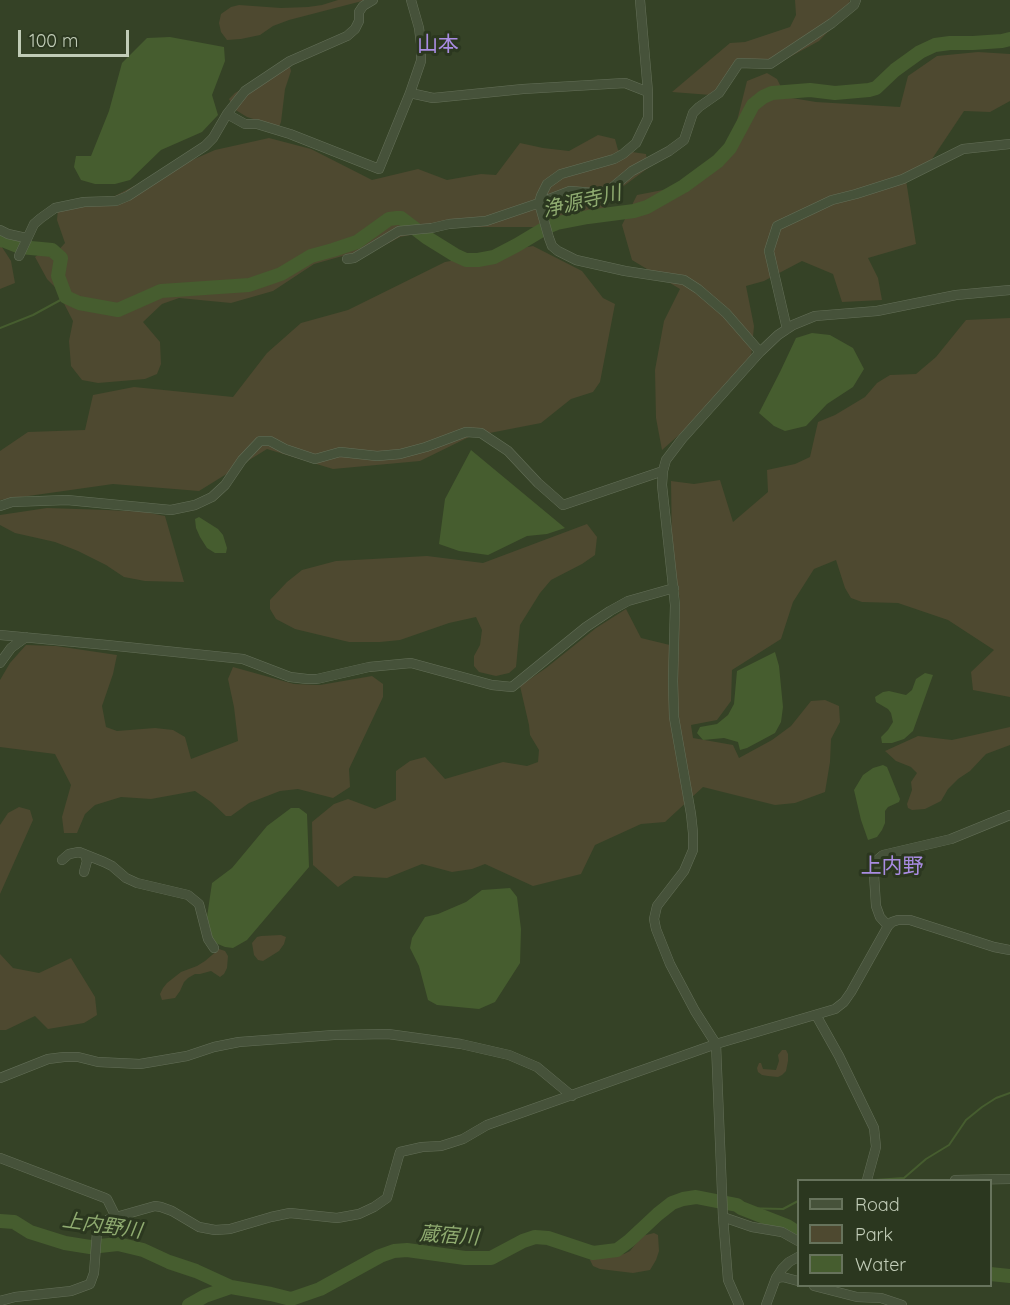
<!DOCTYPE html>
<html>
<head>
<meta charset="utf-8">
<style>
	body { margin:0 }
	#map { position:relative; width:1010px; height:1305px; overflow:hidden; background:#354226; font-family:Quicksand,sans-serif }
	canvas { display:block }
	.legend { position:absolute; left:797px; top:1179px; width:195px; height:108px; box-sizing:border-box; background:#2b371f; border:2px solid #67735c; margin:0; padding:8px 10px; list-style:none; font-size:18px; color:#c1ccb7 }
	.legend li { display:flex; align-items:center; gap:12px; height:30px }
	.legend b { width:30px; border:2px solid #67735c }
	.scale { position:absolute; left:18px; top:30px; width:111px; height:27px; box-sizing:border-box; border:3px solid #c1ccb7; border-top:0; padding-left:8px; font-size:18px; line-height:21px; white-space:nowrap; color:#c1ccb7; -webkit-text-stroke:4px #2b371f; paint-order:stroke }
</style>
</head>
<body>
<div id="map">
<canvas width="1010" height="1305"></canvas>
<ul class="legend">
<li><b style="height:8px;background:#46523a"></b>Road</li>
<li><b style="height:16px;background:#4e4930"></b>Park</li>
<li><b style="height:16px;background:#465d2f"></b>Water</li>
</ul>
<div class="scale">100 m</div>
</div>
<script>
const g = document.querySelector('canvas').getContext('2d');
g.lineJoin = 'round';
function fill(path, color) { g.fillStyle = color; g.fill(path, 'evenodd'); }
const toPath = rows => new Path2D(rows.map(r => 'M' + r).join(''));
function strokePath(path, color, width, dash) { g.strokeStyle = color; g.lineWidth = width; g.lineCap = dash ? 'butt' : 'round'; g.setLineDash(dash || []); g.stroke(path); }
function drawText(font, color, halo, rows, align = 'center') {
  g.font = font + ' Quicksand,"Noto Sans JP",sans-serif'; g.lineWidth = 6; g.setLineDash([]); g.textBaseline = 'middle'; g.strokeStyle = halo; g.fillStyle = color; for (const [text, x, y, turn = 0] of rows) {
    g.save(); g.translate(x, y); g.rotate((+turn || 0) * Math.PI / 180); g.textAlign = isNaN(turn) ? turn : align; if (halo) g.strokeText(text, 0, 0); g.fillText(text, 0, 0); g.restore();
  }
}
fill(toPath([
	[338,0,366,0,289,20,273,26,260,35,241,39,227,40,221,32,219,23,221,14,231,7,239,5,281,8,308,7,322,5],
	[795,0,850,0,846,13,819,41,786,59,745,63,711,95,672,92,730,43,745,42,790,27,796,15],
	[978,52,1010,54,1010,101,990,112,964,111,932,159,906,180,916,244,868,258,878,278,882,300,842,302,833,274,802,261,764,281,746,286,754,326,751,358,723,396,662,450,656,418,655,370,664,321,680,289,632,260,622,225,637,195,699,183,731,145,747,81,767,73,777,79,786,97,816,102,900,107,908,76,937,56],
	[285,66,290,67,291,71,285,89,281,122,279,127,247,117,234,109,229,99,235,93,261,78],
	[598,135,615,139,618,150,646,154,648,168,613,194,605,209,561,227,449,227,400,237,372,252,346,255,314,264,273,291,231,303,179,298,162,304,143,322,160,342,161,364,157,374,145,379,98,383,82,380,71,366,69,341,73,321,56,288,47,279,35,257,40,253,54,255,65,243,57,220,58,209,79,198,105,201,144,181,215,150,269,138,311,149,372,180,418,169,447,180,481,174,496,175,520,143,543,148,569,151],
	[0,244,11,261,15,283,0,289],
	[533,246,582,271,603,298,615,304,600,382,593,392,571,399,541,423,469,437,420,461,333,469,267,449,199,491,113,484,0,500,0,451,28,432,85,430,93,395,134,387,233,397,267,353,301,323,348,310,445,262],
	[1010,318,1010,697,973,690,971,672,994,650,948,620,898,603,862,602,851,598,845,588,836,560,814,569,793,602,781,639,732,670,731,701,717,720,691,725,693,738,733,745,739,758,772,740,791,726,811,701,825,700,839,706,840,722,831,739,830,762,825,792,795,803,775,805,703,787,665,822,641,824,595,845,581,874,533,886,485,864,472,869,452,872,422,864,387,878,354,876,338,887,313,865,312,822,334,804,348,799,375,809,396,800,396,771,410,761,425,757,445,779,503,762,527,766,538,762,539,750,530,735,529,725,520,686,546,668,596,628,626,609,641,638,678,647,680,601,672,550,671,481,694,484,720,480,733,522,768,492,767,470,795,464,810,457,818,422,835,415,865,397,877,383,890,375,916,374,936,357,966,320],
	[47,508,107,510,145,512,165,516,184,582,145,581,124,577,106,565,78,551,55,542,15,533,0,525,0,515],
	[587,524,597,537,595,555,582,564,551,580,540,593,520,625,516,667,509,673,496,676,479,672,474,666,474,656,480,645,482,630,476,617,449,623,400,640,380,642,349,642,295,629,276,619,270,609,270,600,287,582,302,570,336,561,427,556,483,563],
	[26,645,56,646,117,655,113,674,102,706,106,727,117,731,155,728,173,730,185,737,191,759,238,741,234,707,228,679,233,667,294,684,320,685,372,676,383,684,383,697,349,769,350,787,333,798,298,789,280,791,249,803,231,816,226,816,211,802,195,791,151,799,121,797,95,805,85,814,77,833,64,833,62,817,71,785,55,754,0,747,0,680,10,663],
	[1010,727,1010,745,986,754,970,771,958,779,948,789,941,801,925,809,912,810,908,808,907,804,912,790,911,782,917,773,911,767,896,761,885,751,918,736,952,740],
	[19,807,30,810,33,820,0,894,0,825,8,813],
	[281,935,286,937,284,944,279,951,263,961,258,960,254,955,252,943,257,937,261,936],
	[219,949,225,951,228,956,227,968,224,974,220,977,211,971,200,974,195,974,188,978,184,982,180,991,175,998,162,1000,160,994,163,988,167,983,181,972,197,966,205,961],
	[0,954,13,968,39,973,71,958,95,997,97,1015,84,1023,48,1029,35,1016,6,1030,0,1030],
	[782,1050,786,1050,788,1054,788,1061,786,1071,782,1075,778,1077,768,1076,762,1075,758,1072,757,1068,759,1063,761,1063,763,1069,776,1070,779,1061,778,1055],
	[654,1233,658,1235,659,1251,656,1260,650,1270,633,1273,600,1269,593,1266,590,1260,592,1257,624,1254,630,1251,642,1236]
]), '#4e4930');
fill(toPath([
	[170,37,224,47,225,61,212,95,218,115,202,132,161,150,130,180,115,184,95,184,81,180,74,167,76,156,91,156,109,111,122,63,147,38],
	[812,333,830,335,853,348,864,369,853,387,827,404,806,426,785,431,774,426,759,413,780,372,796,338],
	[471,450,565,528,547,534,527,536,488,555,459,551,439,544,445,499],
	[199,517,218,529,223,535,227,548,226,553,215,553,207,548,200,537,196,528,195,519],
	[775,652,779,666,783,707,781,722,775,733,747,748,740,750,738,742,724,738,703,740,697,733,700,727,717,724,728,715,734,704,737,671],
	[925,673,933,675,913,731,904,739,892,743,882,743,881,737,888,730,893,722,891,713,888,709,876,702,875,697,883,692,889,691,906,695,912,690,916,679],
	[883,765,887,767,900,799,899,802,888,807,885,811,885,823,882,830,877,837,868,840,861,820,854,790,863,775,873,768],
	[291,808,299,808,307,814,309,867,247,940,233,948,225,947,213,942,207,917,212,883,232,868,267,826],
	[510,888,517,897,521,929,520,963,495,1002,479,1009,437,1005,428,1000,419,966,410,948,412,938,425,917,438,914,466,902,482,890]
]), '#465d2f');
strokePath(toPath([
	[0,328,33,315,66,297],
	[875,1180,904,1178,926,1159,949,1145,966,1120,982,1107,996,1098,1010,1093],
	[741,1208,783,1209,798,1201]
]), '#465d2f', 2);
strokePath(toPath([
	[0,240,5,241,20,247,52,250,61,258,58,276,66,297,79,303,118,310,161,291,249,285,281,274,311,256,333,250,357,242,389,219,397,218,401,218,426,237,455,255,466,260,478,260,494,257,517,245,547,227,557,223,588,217,634,211,647,207,684,186,718,161,730,148,753,105,763,97,772,93,810,90,835,93,869,90,876,88,895,70,920,52,935,45,950,43,973,43,1002,41,1010,39],
	[0,1221,14,1222,30,1232,65,1243,90,1247,118,1244,143,1250,169,1262,196,1271,231,1287],
	[990,1274,1010,1276],
	[189,1305,205,1296,231,1287,271,1294,291,1299,320,1289,380,1256,394,1251,407,1250,465,1258,491,1258,523,1241,535,1237,548,1238,593,1253,617,1250,629,1241,658,1214,672,1203,683,1199,696,1197,737,1205,741,1208,787,1226,798,1233]
]), '#465d2f', 14);
const minor = toPath([
	[640,0,648,92,648,118,636,143,623,154,614,159,561,174,547,184,541,196,539,203,549,238,552,246,558,251,576,260,625,271,684,280,698,289,726,313,760,352],
	[410,93,433,98,523,89,625,83,648,92],
	[227,114,245,124,257,124,290,134,379,169,410,93,421,61,421,44,419,28,411,0],
	[0,230,8,234,26,238],
	[19,256,34,224,41,218,55,208,84,202,116,201,128,196,205,146,213,138,227,114,245,91,290,61,347,36,355,29,359,21,359,12,363,6,373,0],
	[347,259,354,258,399,231,432,228,449,224,486,221,539,203,570,191,595,193,608,191,632,171,669,151,684,140,693,113,699,107,719,93,739,63,770,64,832,23,854,5,856,0],
	[787,329,769,251,777,226,832,200,856,194,903,179,963,149,1010,144],
	[0,506,12,502,67,500,171,510,195,505,212,497,225,485,242,460,260,441,270,441,285,449,315,459,340,452,377,456,400,454,426,447,466,432,481,433,508,451,538,483,563,505,663,471],
	[0,635,107,645,243,659,290,677,307,679,317,679,369,667,411,663,492,685,512,687,586,627,610,611,628,601,674,588],
	[0,663,11,648,26,637],
	[62,860,69,854,79,852,104,862,112,866,126,878,137,883,188,895,199,904,208,939,214,948],
	[84,872,87,861,85,855],
	[888,926,880,917,876,906,874,875,877,860,883,855,951,839,1010,815],
	[816,1015,839,1056,874,1128,876,1147,867,1180],
	[0,1078,48,1059,64,1057,78,1057,98,1062,140,1064,187,1056,214,1047,239,1042,334,1035,388,1034,461,1044,509,1055,537,1067,572,1096],
	[0,1158,105,1198,107,1199,116,1217],
	[955,1180,1010,1179],
	[723,1217,752,1227,782,1232,798,1241],
	[776,1278,782,1269,789,1262,798,1257],
	[814,1286,857,1297,881,1298,902,1305],
	[0,1301,15,1297,71,1291,90,1284,94,1273,97,1232,109,1219,155,1206,161,1207,172,1211,199,1227,215,1230,230,1229,271,1217,290,1213,337,1218,359,1214,374,1207,387,1198,400,1152,422,1147,441,1146,463,1139,487,1125,716,1044,835,1009,844,1002,851,992,888,926,892,922,898,920,910,920,994,947,1010,950],
	[739,1305,728,1280,723,1217,716,1044,695,1011,670,964,656,929,654,919,657,906,684,871,693,850,693,833,691,814,674,717,673,681,675,605,662,485,663,471,666,460,682,439,760,352,778,335,793,325,815,316,877,311,956,295,1010,290],
	[766,1305,776,1278,783,1277,798,1281]
]);
strokePath(minor, '#646f58', 10);
strokePath(minor, '#46523a', 9);
drawText('italic 20px', '#8fab70', '#2b371f', [
	["浄源寺川",582,202,-13],
	["上内野川",102,1226,8],
	["蔵宿川",449,1236,4]
]);
drawText('21px', '#a98ce2', '#2b371f', [
	["山本",438,45],
	["上内野",892,867]
]);
</script>
</body>
</html>
